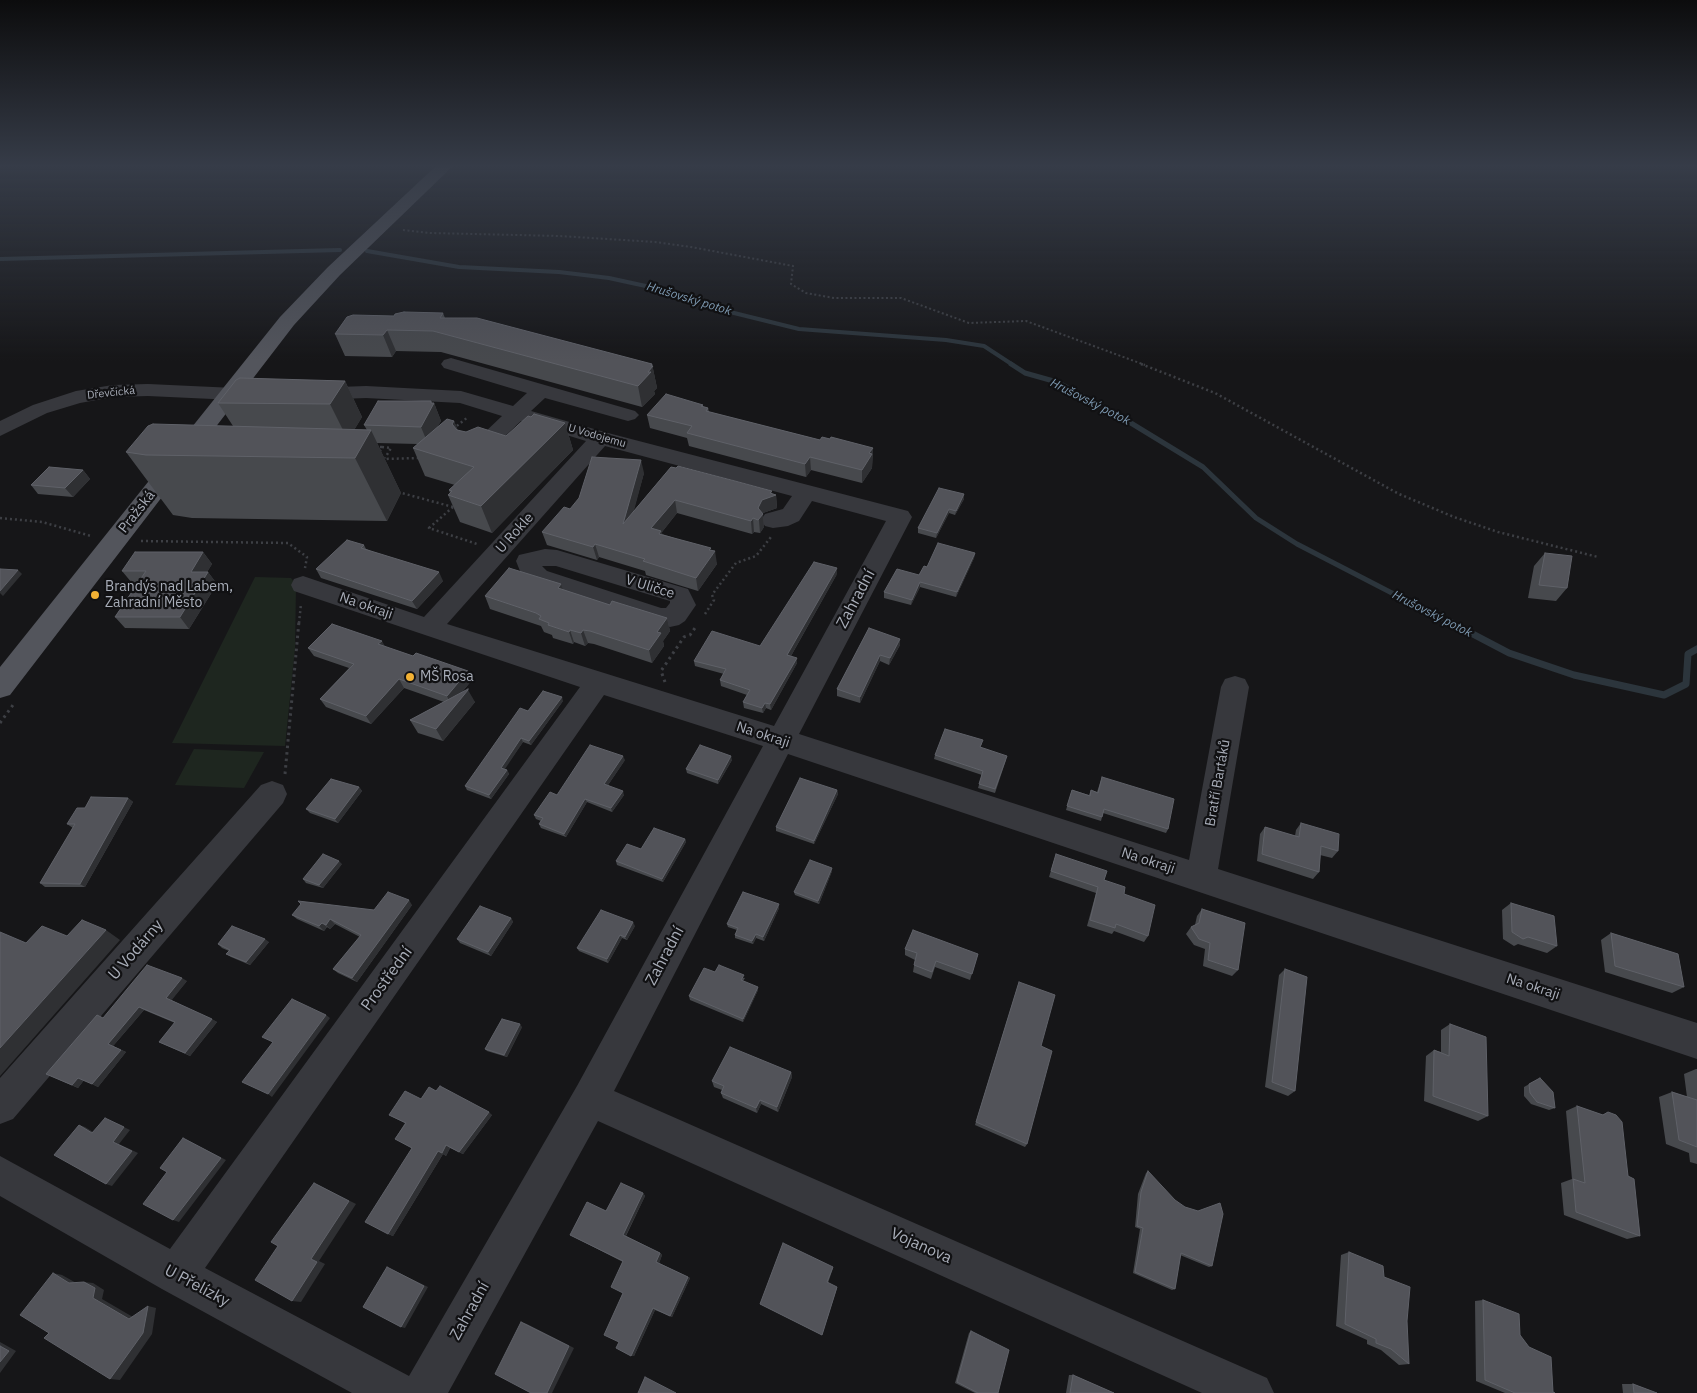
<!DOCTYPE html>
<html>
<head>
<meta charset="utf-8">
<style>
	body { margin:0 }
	canvas { display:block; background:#161618 }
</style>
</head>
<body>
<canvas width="1697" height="1393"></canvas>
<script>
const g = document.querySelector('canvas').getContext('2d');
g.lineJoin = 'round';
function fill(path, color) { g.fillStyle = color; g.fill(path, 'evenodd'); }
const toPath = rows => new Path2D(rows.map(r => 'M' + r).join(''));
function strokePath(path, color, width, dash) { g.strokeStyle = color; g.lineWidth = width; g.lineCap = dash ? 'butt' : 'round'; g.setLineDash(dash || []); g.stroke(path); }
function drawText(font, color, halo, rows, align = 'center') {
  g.font = font + ' "IBM Plex Sans",sans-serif'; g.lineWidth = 4.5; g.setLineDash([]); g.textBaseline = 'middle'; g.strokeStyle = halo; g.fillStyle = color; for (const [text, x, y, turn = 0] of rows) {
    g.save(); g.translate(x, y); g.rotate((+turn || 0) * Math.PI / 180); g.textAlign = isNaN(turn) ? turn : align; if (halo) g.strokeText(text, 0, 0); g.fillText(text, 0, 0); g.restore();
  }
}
fill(toPath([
	[255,577,291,578,296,585,295,648,285,746,172,743],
	[194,749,264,752,244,788,175,785]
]), '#1e261f');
strokePath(toPath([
	[367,251,459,267,559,272,609,278,664,290,730,312,799,329,946,340,984,346,1013,365],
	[0,259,340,250]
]), '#2c353c', 4);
strokePath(toPath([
	[1011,364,1025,373,1057,382,1121,417,1203,467,1256,518,1297,544,1450,623]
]), '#2c353c', 5);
strokePath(toPath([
	[1448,621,1509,653,1574,675,1664,695,1686,684,1688,654,1697,649]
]), '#2c353c', 7);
strokePath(toPath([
	[403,230,430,233,560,236,655,242,691,247,793,266,791,284,806,293,834,298,901,298,969,323,1026,321,1145,365]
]), '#3d3f44', 2, [2, 2.5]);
strokePath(toPath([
	[1141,364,1215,393,1399,494,1454,517,1498,532,1598,557],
	[453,429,468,417],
	[375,447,382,447,379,453],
	[382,447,391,448,385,458],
	[383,461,384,459,420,458],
	[398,492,453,507],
	[453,507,429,528,477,544],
	[0,518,42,522,91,536],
	[141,541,288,543,307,557,305,568],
	[705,614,714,600,712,595,736,563,756,556,771,537],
	[299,623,301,604]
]), '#3d3f44', 2.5, [2, 3]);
strokePath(toPath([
	[665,682,661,671,684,637,690,635,695,628],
	[0,723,13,705],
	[285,774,299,621]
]), '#3d3f44', 3, [2.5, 4]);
fill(toPath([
	[451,358,635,411,639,415,635,419,628,421,545,398,531,411,608,433,908,511,912,517,799,734,1189,860,1221,687,1225,679,1235,676,1245,679,1249,687,1218,869,1697,1023,1697,1059,788,754,614,1091,1267,1378,1274,1393,1202,1393,598,1121,448,1393,352,1393,162,1289,0,1196,0,1156,170,1249,580,687,294,591,291,585,294,579,303,576,424,617,586,441,521,421,484,456,476,458,468,456,465,451,502,416,460,403,366,398,312,400,305,398,302,394,305,390,312,388,366,386,461,391,513,406,527,393,444,368,441,364,444,360,451,358],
	[605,446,792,496,783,509,765,514,761,520,765,526,773,528,788,526,799,521,812,501,886,521,774,726,447,624,605,446],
	[604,695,763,746,577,1086,409,1376,205,1268,604,695],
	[148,384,256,389,263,391,266,395,263,399,256,401,148,396,113,397,80,403,47,413,0,436,0,421,33,405,76,391,113,385,148,384],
	[545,549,557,550,688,589,696,605,685,621,679,625,670,627,661,626,529,583,522,576,516,561,519,555,545,549],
	[542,566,556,566,670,601,670,603,666,608,661,608,547,571,542,566],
	[272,781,283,785,287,794,283,803,13,1119,0,1124,0,1078,261,785,272,781]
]), '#37383d');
fill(toPath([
	[436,166,453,166,340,275,294,325,10,695,0,698,0,667,280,317,328,267,436,166]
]), '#53555c');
fill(toPath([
	[443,313,445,318,652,364,657,388,654,391,655,394,642,407,441,352,396,351,392,357,345,356,335,334,394,316],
	[345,381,362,417,354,430,367,430,364,425,431,401,432,403,434,403,441,421,437,427,454,421,458,431,466,432,506,436,565,423,573,450,492,533,460,522,448,495,450,493,449,490,455,485,425,476,413,448,418,444,377,443,401,493,387,521,192,518,173,515,126,452,233,426,218,403],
	[703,405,703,407,708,408,709,412,820,440,873,448,872,468,862,483,811,470,806,477,689,446,687,438,650,428,647,415],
	[671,467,772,491,772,494,776,495,777,508,763,513,763,514,764,527,760,533,754,532,752,534,677,513,662,532,662,534,711,550,717,564,698,591,646,575,645,571,599,557,597,560,547,545,542,532,570,509,644,473,633,512],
	[83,470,90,479,73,497,38,494,31,485],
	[964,494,964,499,955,515,949,513,936,538,918,533,918,528],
	[364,545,366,549,443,581,417,609,321,578,316,569],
	[203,552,212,564,207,572,208,572,217,584,189,629,125,628,115,617,138,583,132,583,122,571],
	[975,553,974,558,956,597,920,587,911,605,884,598,884,592,919,575,927,567],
	[1545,553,1567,588,1556,601,1528,598,1534,566],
	[837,574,791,656,797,663,771,710,766,708,763,713,744,708,743,702,747,695,721,686,720,680,724,674,695,666,694,661,760,646],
	[563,590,610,605,667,618,670,631,663,641,664,646,652,663,594,644,588,643,585,646,574,642,573,644,553,638,552,635,544,632,541,626,490,609,485,596],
	[869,628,900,645,889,665,880,661,860,703,837,696,837,689],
	[385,647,472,680,462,692,475,702,443,741,418,733,410,720,444,702,404,688,371,724,326,707,320,699,349,668,314,656,308,648],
	[563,701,531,745,523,742,504,769,507,770,509,774,491,799,467,790,465,786,528,711],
	[982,744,980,747,1006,760,995,793,978,788,982,775,934,759,935,755],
	[625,760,608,785,624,795,612,812,587,802,566,837,541,828,539,824,541,821,536,819,534,815,557,795],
	[732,760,718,784,687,773,686,769],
	[1102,777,1168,829,1166,833,1103,813,1101,821,1066,810,1072,790,1089,795,1091,790,1097,792],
	[359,787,362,791,338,823,310,813,306,809],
	[837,790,838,794,814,844,776,831,776,827],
	[128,798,133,802,85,887,45,887,40,883,73,828,67,824,85,808],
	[1301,823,1338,851,1332,858,1320,855,1319,872,1313,879,1257,861,1260,834,1265,827,1295,836,1296,830],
	[685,839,686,842,663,882,617,865,616,861,641,849],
	[1056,854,1104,880,1124,894,1148,936,1144,942,1114,931,1112,934,1087,926,1096,893,1049,877],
	[342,864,323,888,306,883,303,879],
	[832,871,819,904,795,895,794,892],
	[1511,903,1557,946,1547,953,1518,944,1514,946,1503,939,1502,910],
	[412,905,357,982,338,973,333,969,360,937,335,924,330,929,327,927,324,931,297,919,292,915,374,910],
	[779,908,764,941,756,938,753,944,735,938,735,935,737,930,728,927,727,924],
	[1202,909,1238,970,1232,976,1203,966,1205,949,1194,945,1186,934,1191,927,1195,925,1197,916],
	[511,918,513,922,491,956,460,943,457,939],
	[635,926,627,940,622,938,608,963,579,951,577,948],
	[1611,933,1684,987,1672,993,1605,972,1601,940],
	[269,942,250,965,231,957,226,954,229,951,222,948,218,944],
	[905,949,978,954,970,980,935,967,931,979,913,972,915,960,905,955],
	[1285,969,1295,1091,1288,1096,1265,1087,1279,975],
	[715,972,745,978,743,981,758,990,743,1022,690,1000,689,996],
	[187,981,171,1000,217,1022,190,1056,159,1042,175,1023,144,1010,113,1046,126,1052,98,1087,84,1080,78,1088,46,1074,103,1018],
	[1018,985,1041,1046,1027,1144,1025,1147,975,1125],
	[1450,1024,1488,1116,1478,1121,1424,1101,1426,1056,1434,1050,1441,1052,1441,1030],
	[522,1027,507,1057,487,1051,485,1049],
	[1696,1069,1697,1069,1697,1164,1690,1162,1689,1153,1666,1144,1659,1097,1672,1092,1687,1097,1684,1074],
	[791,1072,792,1077,778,1112,761,1104,757,1113,723,1098,721,1093,722,1090,714,1087,712,1081],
	[1540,1078,1555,1108,1549,1110,1531,1104,1524,1096,1524,1087],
	[421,1099,492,1115,463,1154,450,1148,446,1156,443,1154,393,1236,388,1234,412,1148,395,1139,405,1123,389,1115],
	[1577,1106,1602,1115,1608,1112,1628,1176,1640,1236,1627,1239,1564,1215,1561,1183,1572,1179,1566,1111],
	[1148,1171,1212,1266,1209,1267,1180,1255,1175,1289,1172,1290,1133,1273,1140,1229,1135,1227,1138,1194,1146,1173],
	[643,1193,645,1196,626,1236,660,1253,662,1255,659,1263,690,1278,672,1317,655,1310,634,1356,619,1342,623,1293,623,1262,570,1235,606,1211],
	[1349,1252,1384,1277,1409,1364,1399,1365,1381,1350,1367,1344,1367,1340,1336,1326,1341,1255],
	[833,1268,828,1283,837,1288,822,1335,760,1304],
	[1483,1300,1520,1335,1553,1392,1555,1393,1505,1393,1476,1381,1475,1301],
	[971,1331,998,1393,975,1393,955,1383,969,1333],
	[1069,1375,1073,1375,1114,1393,1066,1393],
	[1622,1384,1633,1384,1657,1393,1623,1393]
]), '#47494d');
fill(toPath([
	[387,330,396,351,392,357,383,335],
	[652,364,657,388,654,391,655,394,642,407,638,386,648,372],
	[345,381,362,417,348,440,330,404],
	[431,401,433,405,434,403,441,421,428,444,421,427],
	[454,421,465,448,452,424],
	[565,423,573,450,492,533,481,506],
	[371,430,401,493,387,521,355,458],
	[873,448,872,468,862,483,862,470,869,453],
	[810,457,811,470,806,477,805,464],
	[641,460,644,473,627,537,623,524],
	[83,470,90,479,73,497,65,488],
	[772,491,772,496,776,495,777,508,763,513,763,514,764,527,760,533,758,508,762,500,770,493],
	[964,494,964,499,955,515,956,511],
	[675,500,677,513,662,532,664,544,651,528],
	[949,509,949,513,936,538,937,533],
	[753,518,754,532,752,534,751,521],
	[595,544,599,557,597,560,593,547],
	[711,548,712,556,715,551,717,564,698,591,696,578],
	[203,552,212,564,200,584,191,572],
	[975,553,974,558,956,597,957,592],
	[837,568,837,574,788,661,787,655],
	[18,570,22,574,3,596,0,593,0,591],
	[208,572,217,584,189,629,180,617],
	[439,572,443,581,417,609,412,601],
	[920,582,920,587,911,605,912,600],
	[561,584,565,598,558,588],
	[667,618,670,631,663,641,664,646,652,663,649,650,657,632],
	[570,630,574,642,573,644,569,632],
	[583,630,588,643,585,646,581,633],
	[900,639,900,645,889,665,890,658],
	[382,641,387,650,378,644],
	[880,655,880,661,860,703,860,697],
	[797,658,797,663,771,710,770,704],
	[468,671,472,680,451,705,447,696],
	[399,679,404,688,371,724,366,716],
	[468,690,475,702,443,741,436,729],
	[562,697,563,701,531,745,529,741],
	[765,703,766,708,763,713,762,708],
	[521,738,523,742,503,772,501,768],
	[623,756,625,760,606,788,604,784],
	[731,756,732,760,718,784,718,780],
	[507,770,509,774,491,799,489,795],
	[359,787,362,791,338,823,335,819],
	[837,790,838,794,814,844,814,841],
	[623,791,624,795,612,812,611,808],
	[128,798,133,802,85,887,80,884],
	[585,799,587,802,566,837,564,834],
	[685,839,686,842,663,882,662,879],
	[339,861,342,864,323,888,319,885],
	[832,868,832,871,819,904,818,901],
	[409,900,412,905,357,982,352,978],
	[779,904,779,908,764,941,763,937],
	[511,918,513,922,491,956,488,952],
	[330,919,335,924,330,929,326,925],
	[633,922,635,926,627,940,625,937],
	[322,923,327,927,324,931,319,926],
	[106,930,120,940,0,1076,0,1048],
	[756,934,756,938,753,944,752,941],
	[620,935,622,938,608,963,607,959],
	[265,939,269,942,250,965,246,962],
	[182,978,187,981,171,1001,166,998],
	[758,987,758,990,743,1022,743,1019],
	[139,1007,144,1010,113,1046,108,1044],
	[326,1015,330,1018,272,1097,268,1094],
	[212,1019,217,1022,190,1056,185,1053],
	[520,1024,522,1027,507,1057,504,1055],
	[121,1050,126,1052,98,1087,92,1084],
	[791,1072,792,1077,778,1112,777,1107],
	[78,1078,84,1080,78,1088,72,1085],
	[760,1100,761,1104,757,1113,756,1108],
	[489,1112,492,1115,463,1154,459,1152],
	[105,1118,130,1130,119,1144,138,1153,112,1186,106,1184,113,1142],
	[79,1125,85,1127,98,1135,92,1133],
	[183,1138,226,1160,179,1222,173,1220],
	[446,1145,450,1148,446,1156,442,1153],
	[438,1151,443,1154,393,1236,388,1234],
	[314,1183,356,1204,319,1261,325,1264,301,1302,292,1301,311,1259],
	[643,1193,645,1196,625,1237,623,1235],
	[660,1253,662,1255,659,1264,656,1262],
	[387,1267,428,1287,405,1328,401,1327],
	[53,1273,62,1275,78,1284,69,1283],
	[688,1277,690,1278,672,1317,670,1316],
	[84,1282,93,1283,104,1290,102,1299,138,1320,129,1319,93,1298],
	[148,1306,156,1308,152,1334,120,1380,110,1379],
	[653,1308,655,1310,634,1356,631,1356],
	[521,1322,527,1324,574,1348,552,1393,547,1393],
	[0,1342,16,1351,0,1373]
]), '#2f3033');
const building = toPath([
	[404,312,443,313,440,318,477,318,652,364,651,366,653,366,648,372,651,372,638,386,433,331,387,330,383,335,335,334,347,317,353,315,394,316,395,314,404,312],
	[240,378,345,381,330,404,218,403,236,380,240,378],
	[666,394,703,405,701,406,708,408,706,411,820,440,822,437,830,439,831,437,873,448,869,453,872,454,862,470,810,457,805,464,687,433,692,426,647,415,666,394],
	[378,401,431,401,431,403,434,403,421,427,364,425,378,401],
	[534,414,565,423,481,506,448,495,452,491,449,490,474,467,413,448,447,419,454,421,452,424,457,430,466,432,478,427,506,436,528,416,531,417,534,414],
	[153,424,371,430,355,458,146,455,126,452,148,426,153,424],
	[592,457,641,460,623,524,671,467,676,468,678,466,735,481,772,491,770,493,776,495,762,500,758,508,763,514,758,520,753,518,751,521,675,500,651,528,661,531,659,534,711,548,709,550,715,551,696,578,643,561,645,559,595,544,593,547,542,532,564,507,570,509,579,498,592,457],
	[49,467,83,470,65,488,31,485,49,467],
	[939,488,964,494,956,511,949,509,937,533,918,528,939,488],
	[347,540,364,545,361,548,439,572,412,601,316,569,347,540],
	[938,543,975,553,957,592,920,582,912,600,884,592,897,569,919,575,924,566,927,567,938,543],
	[135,552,203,552,191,572,208,572,180,617,115,617,146,571,122,571,135,552],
	[1545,553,1572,556,1567,588,1539,585,1545,553],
	[814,562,837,568,787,655,797,658,770,704,765,703,762,708,743,702,750,690,720,680,726,669,694,661,712,631,760,646,814,562],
	[509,568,561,584,558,588,610,605,612,601,667,618,657,632,661,633,649,650,590,631,583,630,581,633,570,630,569,632,548,625,549,623,539,619,541,616,536,613,485,596,509,568],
	[0,569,18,570,0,591,0,569],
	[332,624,382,641,378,644,413,656,416,653,468,671,447,696,399,679,366,716,320,699,354,664,308,648,332,624],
	[869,628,900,639,890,658,880,655,860,697,837,689,869,628],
	[468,689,468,690,436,729,410,720,468,689],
	[543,691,562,697,529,741,521,738,501,768,507,770,489,795,465,786,520,708,528,711,543,691],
	[945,729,983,740,980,747,1007,756,995,789,979,784,983,771,935,755,945,729],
	[590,745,623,756,604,784,623,791,611,808,585,799,564,834,539,824,543,818,534,815,550,792,557,795,590,745],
	[700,745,731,756,718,780,686,769,700,745],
	[1102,777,1174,799,1168,829,1104,809,1102,817,1067,806,1072,790,1090,796,1091,790,1098,793,1102,777],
	[800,778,837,790,814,841,776,827,800,778],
	[331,779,359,787,335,819,306,809,331,779],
	[91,797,128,798,80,884,40,883,75,824,67,824,77,808,85,808,91,797],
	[1301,823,1339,834,1338,851,1321,846,1319,872,1262,854,1265,827,1299,837,1301,823],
	[654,828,685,839,662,879,616,861,627,844,641,849,654,828],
	[323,854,339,861,319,885,303,879,323,854],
	[1056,854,1107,871,1104,880,1125,887,1124,894,1155,905,1148,936,1116,924,1115,928,1090,920,1098,887,1051,871,1056,854],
	[810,860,832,868,818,901,794,892,810,860],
	[388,892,409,900,352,978,333,969,361,935,330,919,326,925,322,923,319,926,292,915,301,904,298,901,374,910,388,892],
	[743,892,779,904,763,937,756,934,752,941,735,935,738,928,727,924,743,892],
	[1511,903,1554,916,1557,946,1528,937,1523,939,1512,932,1511,903],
	[480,906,511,918,488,952,457,939,480,906],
	[1202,909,1245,923,1238,970,1208,960,1210,943,1199,939,1191,927,1199,923,1202,909],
	[601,910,633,922,625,937,620,935,607,959,577,948,601,910],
	[82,920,106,930,0,1048,0,932,26,943,42,926,67,936,82,920],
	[232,926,265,939,246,962,226,954,230,950,218,944,232,926],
	[913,930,978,954,972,974,936,961,932,972,914,965,917,953,905,949,913,930],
	[1611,933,1678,954,1684,987,1615,966,1611,933],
	[147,965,182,978,166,998,212,1019,185,1053,159,1042,175,1022,139,1007,108,1044,121,1050,92,1084,78,1078,72,1085,46,1074,97,1015,103,1018,147,965],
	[719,965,744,975,741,980,758,987,743,1019,689,996,704,968,715,972,719,965],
	[1285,969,1307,977,1295,1091,1272,1082,1285,969],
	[1019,982,1055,995,1041,1046,1052,1051,1027,1144,976,1122,1019,982],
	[292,999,326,1015,268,1094,242,1082,273,1042,262,1037,292,999],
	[502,1019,520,1024,504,1055,485,1049,502,1019],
	[1450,1024,1486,1037,1488,1116,1433,1096,1434,1050,1449,1056,1450,1024],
	[730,1047,791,1072,777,1107,760,1100,756,1108,721,1093,724,1086,712,1081,730,1047],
	[1540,1078,1553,1092,1555,1108,1537,1102,1530,1093,1529,1084,1540,1078],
	[440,1086,489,1112,459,1152,446,1145,442,1153,438,1151,388,1234,365,1222,412,1148,395,1139,406,1123,389,1115,405,1091,421,1099,429,1087,436,1091,440,1086],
	[1672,1092,1697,1100,1697,1147,1679,1140,1672,1092],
	[1577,1106,1603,1115,1608,1112,1616,1115,1622,1122,1628,1176,1634,1179,1640,1236,1576,1212,1573,1179,1585,1183,1577,1106],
	[105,1118,124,1127,113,1142,132,1151,106,1184,54,1155,79,1125,92,1133,105,1118],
	[183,1138,221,1158,173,1220,143,1204,167,1172,160,1168,183,1138],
	[1148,1171,1175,1200,1185,1207,1198,1211,1220,1203,1223,1214,1212,1266,1181,1253,1175,1289,1135,1272,1143,1228,1137,1226,1141,1192,1148,1171],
	[314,1183,349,1201,311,1259,317,1262,292,1301,255,1280,278,1246,271,1242,314,1183],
	[621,1183,643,1193,623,1235,660,1253,656,1262,688,1277,670,1316,653,1308,631,1356,616,1348,619,1342,604,1335,623,1293,611,1287,623,1261,570,1235,587,1202,606,1211,621,1183],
	[783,1243,833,1267,827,1282,837,1287,822,1335,760,1304,783,1243],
	[1349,1252,1383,1266,1384,1277,1410,1287,1407,1321,1409,1364,1391,1349,1376,1343,1376,1339,1345,1324,1349,1252],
	[387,1267,424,1286,401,1327,363,1307,387,1267],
	[53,1273,69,1283,84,1282,95,1288,93,1298,129,1319,148,1306,143,1333,110,1379,44,1338,49,1333,20,1315,53,1273],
	[1483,1300,1519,1314,1520,1335,1529,1347,1551,1357,1553,1392,1555,1393,1515,1393,1485,1380,1483,1300],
	[521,1322,569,1346,547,1393,531,1393,495,1374,521,1322],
	[971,1331,1009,1350,998,1393,978,1393,957,1382,971,1331],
	[0,1346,9,1351,0,1362,0,1346],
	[1073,1375,1114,1393,1070,1393,1073,1375],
	[645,1377,676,1393,638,1393,645,1377],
	[1633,1384,1657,1393,1634,1393,1633,1384]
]);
fill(building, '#525359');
strokePath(building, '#5f6168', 1);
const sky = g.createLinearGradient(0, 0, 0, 361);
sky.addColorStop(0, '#0c0c0d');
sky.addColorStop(0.46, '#363c48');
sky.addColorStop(1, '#363c4800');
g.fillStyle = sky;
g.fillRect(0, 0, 1697, 361);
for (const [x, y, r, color] of [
	[95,595,5,"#f2b134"],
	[410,677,5,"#f2b134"]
]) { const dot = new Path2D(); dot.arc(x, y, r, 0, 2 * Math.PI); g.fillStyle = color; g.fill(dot); strokePath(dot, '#111113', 2); }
drawText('11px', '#a8adb8', '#111113', [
	["Dřevčická",111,393,-6],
	["U Vodojemu",597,436,16]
]);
drawText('italic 12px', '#7f9bb3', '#111113', [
	["Hrušovský potok",689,299,17],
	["Hrušovský potok",1090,402,27],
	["Hrušovský potok",1432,614,27]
]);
drawText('14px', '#a8adb8', '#111113', [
	["Pražská",137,512,-52],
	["U Rokle",515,533,-48],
	["V Uličce",650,587,17],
	["Na okraji",366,606,19],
	["Na okraji",763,735,18],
	["Bratří Bartáků",1218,783,-80],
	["Na okraji",1148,861,18],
	["Na okraji",1533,987,18]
]);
drawText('14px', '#a8adb8', '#111113', [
	["Brandýs nad Labem,",105,587],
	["Zahradní Město",105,603],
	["MŠ Rosa",420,677]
], 'left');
drawText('16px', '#a8adb8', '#111113', [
	["Zahradní",856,599,-62],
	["U Vodárny",136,950,-49],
	["Zahradní",665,956,-62],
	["Prostřední",387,979,-54],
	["Vojanova",921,1246,24],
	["U Přelízky",197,1286,28],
	["Zahradní",470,1311,-61]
]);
</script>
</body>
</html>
